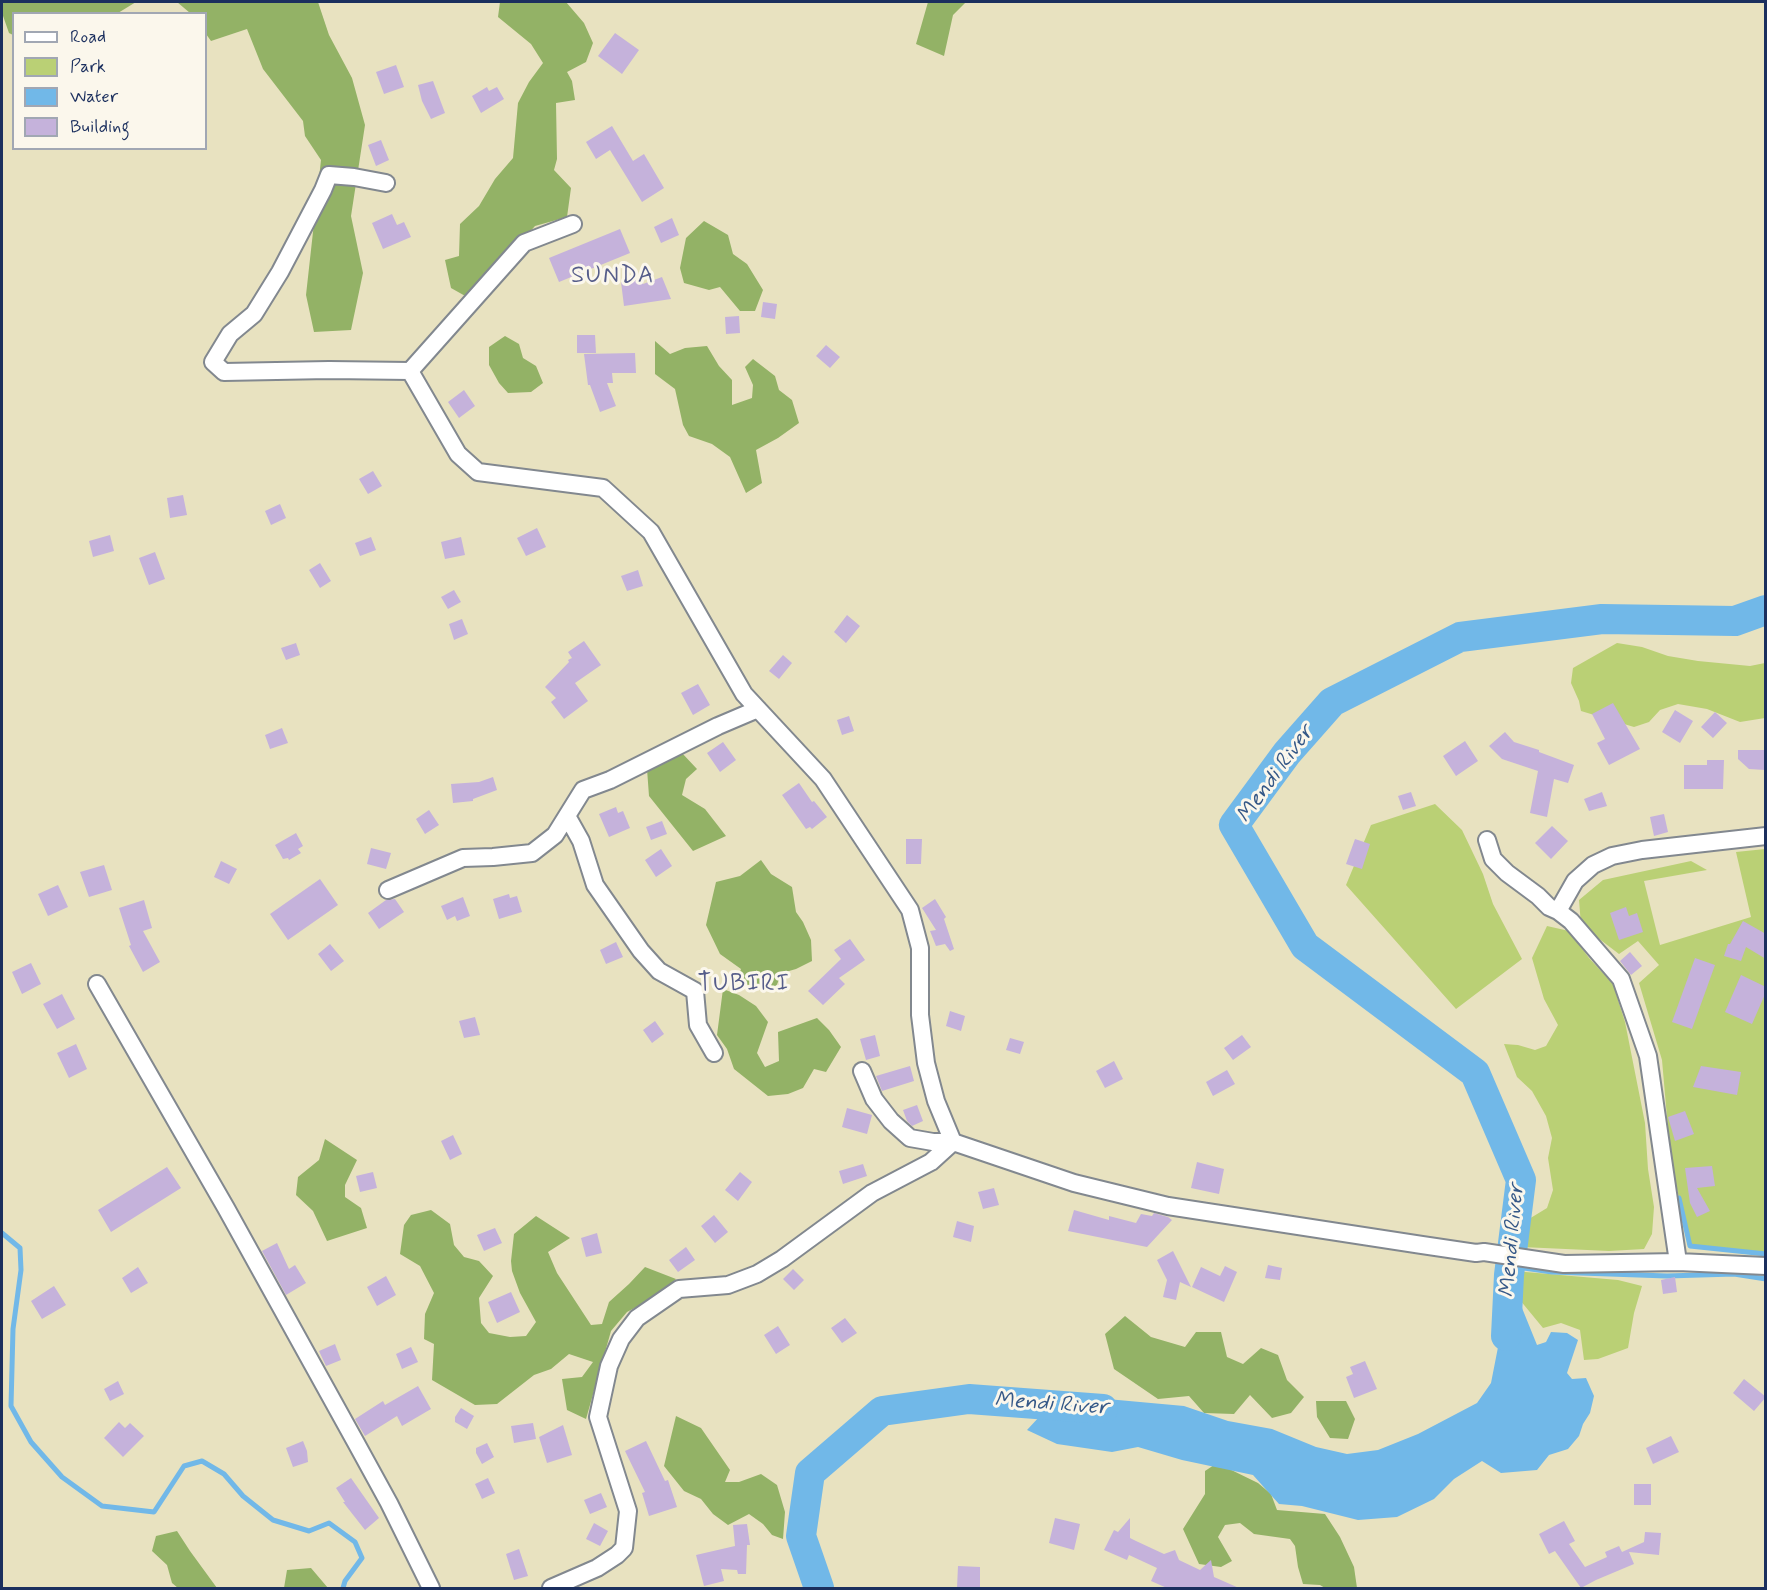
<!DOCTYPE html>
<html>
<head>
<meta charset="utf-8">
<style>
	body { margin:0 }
	#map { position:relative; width:1767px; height:1590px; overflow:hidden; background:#e8e2c0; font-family:Mynerve,sans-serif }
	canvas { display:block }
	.frame { position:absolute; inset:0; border:3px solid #1b2f5e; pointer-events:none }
	.legend { position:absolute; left:12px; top:12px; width:195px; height:138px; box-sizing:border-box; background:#fbf7ec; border:2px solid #a1a7b3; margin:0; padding:8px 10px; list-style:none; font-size:18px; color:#1b2f5e }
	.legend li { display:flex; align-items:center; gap:12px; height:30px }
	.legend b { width:30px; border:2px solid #a1a7b3 }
</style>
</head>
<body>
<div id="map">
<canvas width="1767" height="1590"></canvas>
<div class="frame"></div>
<ul class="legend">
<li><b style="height:8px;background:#fff"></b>Road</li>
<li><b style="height:16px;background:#bad075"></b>Park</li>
<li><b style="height:16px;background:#71b8e8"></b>Water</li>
<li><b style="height:16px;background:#c5b2db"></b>Building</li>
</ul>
</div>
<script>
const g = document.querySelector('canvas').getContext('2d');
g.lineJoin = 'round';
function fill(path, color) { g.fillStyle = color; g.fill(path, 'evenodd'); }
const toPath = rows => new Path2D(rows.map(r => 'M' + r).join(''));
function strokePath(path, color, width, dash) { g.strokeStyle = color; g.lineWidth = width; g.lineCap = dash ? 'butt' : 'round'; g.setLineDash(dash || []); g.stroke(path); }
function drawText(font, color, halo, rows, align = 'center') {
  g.font = font + ' Mynerve,sans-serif'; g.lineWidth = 6; g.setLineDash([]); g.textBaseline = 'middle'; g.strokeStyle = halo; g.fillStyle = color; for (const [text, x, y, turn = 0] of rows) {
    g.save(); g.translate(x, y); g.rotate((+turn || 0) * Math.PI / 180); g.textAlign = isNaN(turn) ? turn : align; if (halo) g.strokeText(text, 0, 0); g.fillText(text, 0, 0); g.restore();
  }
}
fill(toPath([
	[1617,643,1642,647,1668,656,1698,661,1750,666,1765,663,1765,718,1740,722,1707,709,1678,704,1660,710,1649,722,1634,727,1581,711,1579,701,1571,683,1573,668],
	[1435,804,1462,830,1483,874,1493,904,1522,959,1456,1009,1346,885,1371,825],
	[1765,849,1765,1254,1690,1246,1671,1163,1662,1060,1639,983,1659,965,1638,941,1619,954,1581,925,1579,900,1603,880,1691,861,1707,870,1644,881,1660,945,1751,917,1736,852],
	[1547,926,1569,931,1589,958,1613,984,1625,1022,1645,1123,1648,1169,1654,1207,1652,1234,1644,1249,1609,1251,1522,1247,1509,1236,1524,1222,1547,1208,1553,1190,1548,1158,1552,1138,1546,1116,1532,1091,1517,1077,1504,1044,1518,1045,1535,1050,1546,1046,1558,1025,1544,999,1532,958],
	[1514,1271,1618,1280,1642,1286,1634,1313,1628,1348,1598,1359,1584,1360,1580,1330,1561,1323,1543,1328,1515,1294]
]), '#bad075');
fill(toPath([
	[2,2,136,2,118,13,14,14,13,35,9,33,2,13],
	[177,2,318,2,329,35,352,78,365,125,351,216,363,273,351,330,314,332,306,295,321,160,305,136,303,121,263,69,247,29,211,41,206,34,206,14,190,13],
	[500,2,566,2,584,23,593,43,586,62,567,72,572,81,575,100,556,103,557,159,554,170,571,188,567,217,535,226,493,274,467,297,451,288,445,260,459,256,460,224,479,206,495,179,513,158,518,103,529,82,543,63,531,44,498,17],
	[928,2,966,2,953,15,944,56,916,44],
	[704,221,728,235,733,254,747,264,763,290,755,311,740,311,720,287,709,290,684,283,680,268,686,238],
	[505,336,519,344,523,358,536,366,543,383,531,392,508,393,499,383,489,365,489,347],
	[655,341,670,354,685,348,707,346,719,366,732,380,732,405,752,398,753,385,745,367,753,359,775,376,779,390,792,400,799,423,778,438,756,450,762,483,746,493,730,457,712,444,689,436,683,425,675,389,655,374],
	[681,752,697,769,686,779,682,795,705,809,726,836,693,851,649,796,647,769],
	[761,860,771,874,792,887,796,912,803,922,811,940,812,961,796,969,782,973,774,991,737,982,741,969,720,954,706,925,716,882,740,876],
	[723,989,739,995,756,1006,768,1022,757,1053,765,1067,779,1061,778,1032,817,1018,829,1030,841,1047,826,1072,814,1069,803,1088,788,1094,768,1096,734,1069,727,1049,717,1035],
	[325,1139,357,1160,345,1185,345,1197,361,1208,367,1228,327,1241,313,1211,296,1195,298,1177,319,1160],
	[431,1210,450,1224,454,1245,464,1257,479,1261,493,1276,479,1298,481,1323,489,1333,510,1337,526,1336,536,1322,520,1293,512,1271,511,1261,514,1234,536,1216,570,1238,548,1252,557,1273,591,1325,602,1324,609,1302,629,1284,645,1267,676,1279,657,1296,627,1312,611,1331,586,1419,567,1410,562,1379,582,1377,593,1362,569,1354,551,1369,534,1375,497,1404,475,1405,432,1380,434,1344,424,1339,425,1314,434,1293,420,1266,400,1254,404,1225,411,1215],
	[1125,1316,1151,1337,1185,1347,1196,1332,1221,1332,1227,1357,1243,1364,1261,1348,1278,1355,1287,1380,1304,1397,1291,1413,1272,1418,1250,1395,1234,1414,1204,1413,1189,1396,1158,1399,1114,1369,1105,1334],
	[1316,1401,1346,1401,1355,1419,1348,1439,1330,1438,1317,1417],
	[676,1416,701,1428,730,1470,725,1482,739,1482,761,1474,777,1485,785,1512,783,1539,772,1535,763,1524,749,1514,728,1525,713,1514,701,1499,684,1491,664,1466],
	[1217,1463,1258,1483,1271,1494,1277,1510,1325,1514,1340,1537,1354,1567,1357,1588,1325,1588,1320,1585,1303,1584,1298,1567,1295,1546,1290,1539,1254,1534,1240,1523,1225,1525,1218,1537,1232,1561,1221,1567,1199,1564,1183,1529,1205,1494,1205,1471],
	[177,1531,190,1551,217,1588,178,1588,172,1583,167,1565,152,1551,156,1536],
	[311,1568,328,1588,284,1588,287,1570]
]), '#93b266');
fill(toPath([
	[1496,1287,1522,1308,1537,1345,1546,1342,1551,1332,1567,1333,1578,1340,1567,1373,1572,1379,1586,1378,1594,1396,1590,1413,1583,1424,1579,1436,1568,1449,1549,1455,1537,1470,1501,1473,1482,1461,1454,1479,1434,1499,1397,1517,1358,1520,1302,1506,1279,1504,1253,1475,1182,1460,1138,1447,1112,1452,1057,1444,1027,1430,1040,1416,1085,1397,1184,1406,1228,1421,1272,1429,1316,1447,1347,1454,1378,1450,1418,1434,1477,1403,1491,1383,1500,1337]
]), '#71b8e8');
strokePath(toPath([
	[1679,1198,1690,1246,1766,1254],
	[2,1233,20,1248,21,1270,13,1329,11,1406,31,1442,62,1477,102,1506,154,1512,184,1466,202,1461,224,1474,243,1496,273,1520,309,1531,329,1523,355,1542,362,1558,345,1581,343,1588],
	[1510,1266,1552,1272,1667,1276,1734,1274,1766,1279]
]), '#71b8e8', 5);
strokePath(toPath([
	[1506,1336,1509,1275,1521,1180,1475,1073,1305,946,1234,825,1287,753,1332,702,1460,637,1602,619,1735,621,1766,610],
	[819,1588,801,1536,810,1473,882,1411,969,1399,1103,1409]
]), '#71b8e8', 30);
fill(toPath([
	[615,33,639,50,622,74,598,56],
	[396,65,404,87,384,94,376,72],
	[433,81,445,113,431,119,422,101,418,85],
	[487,87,489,91,497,87,504,99,481,113,472,96],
	[612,126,633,161,644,154,664,188,642,202,610,150,596,159,586,142],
	[381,140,389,160,376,166,368,145],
	[392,214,397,225,404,222,411,237,383,249,372,223],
	[672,218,679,235,661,243,654,227],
	[620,229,630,253,559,282,549,258],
	[662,277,671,299,624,306,621,282,642,279,643,284],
	[763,302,777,304,775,319,761,317],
	[739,316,740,333,726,334,725,317],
	[577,335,595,335,596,353,577,353],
	[826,345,840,357,830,368,816,356],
	[635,353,636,373,612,373,613,383,607,383,616,406,600,412,590,385,588,385,584,354],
	[464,390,475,406,459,418,448,402],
	[373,471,382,486,368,494,359,479],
	[183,495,187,515,170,518,167,498],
	[280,504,286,518,271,525,265,511],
	[537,528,546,547,526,556,517,538],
	[110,535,114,551,93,557,89,541],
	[371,537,376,550,360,556,355,543],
	[461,537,465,555,445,559,441,542],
	[155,552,165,579,149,585,139,558],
	[320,563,331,581,320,588,309,570],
	[638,570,643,586,627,591,621,576],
	[454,590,461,602,448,609,441,597],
	[847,615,860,626,846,643,834,632],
	[462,619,468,634,454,640,449,624],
	[584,641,601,665,575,683,588,701,564,719,551,702,556,698,545,687,569,662,568,660,572,658,568,652],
	[296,643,300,655,286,660,281,648],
	[783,655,792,663,779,679,769,671],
	[698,684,710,705,693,715,681,693],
	[1613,703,1640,749,1609,765,1597,743,1605,739,1592,714],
	[1675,710,1693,721,1680,743,1662,732],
	[1715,712,1727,723,1713,738,1701,727],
	[849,716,854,731,842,735,837,720],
	[282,728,288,743,270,749,265,735],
	[1505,732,1514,742,1539,750,1539,752,1574,765,1568,783,1554,779,1547,817,1530,813,1538,771,1502,759,1489,746],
	[1465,741,1478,761,1456,776,1443,756],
	[723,742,736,760,720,772,707,753],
	[1738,750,1766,750,1765,770,1749,769,1738,759],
	[1707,760,1724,760,1723,789,1684,789,1684,765,1707,765],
	[493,777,497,790,473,799,473,801,453,803,451,784,479,782],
	[799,783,812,802,814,801,827,817,812,829,810,827,806,829,782,795],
	[1411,792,1416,806,1403,810,1398,796],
	[1602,792,1607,806,1589,811,1584,799],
	[616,807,618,813,623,811,630,828,609,837,599,814],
	[429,810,439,825,425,834,416,819],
	[1664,814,1668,832,1654,836,1650,817],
	[662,821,667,834,651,840,646,827],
	[1552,826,1568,841,1551,859,1535,843],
	[296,833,303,846,298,849,301,853,289,860,288,858,283,859,275,845],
	[906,839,922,839,921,864,906,864],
	[1355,839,1370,844,1362,869,1346,864],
	[371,848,391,853,386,869,367,864],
	[661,849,672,866,656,877,645,860],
	[221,861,237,869,229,884,214,877],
	[104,865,112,890,89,897,80,872],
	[320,879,338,905,288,940,270,914],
	[58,885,68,907,48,916,38,894],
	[509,894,510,898,517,896,522,912,499,919,493,899],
	[463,897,470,916,457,921,455,916,447,920,441,906],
	[395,899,404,912,379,929,368,913,386,900],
	[935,899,946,917,944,919,954,949,950,951,945,944,936,946,930,931,936,930,922,908],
	[144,900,152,928,143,931,160,962,143,972,129,946,131,945,119,908],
	[1626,907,1629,916,1637,913,1643,932,1619,940,1610,913],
	[1743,921,1766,934,1766,959,1746,947,1741,961,1724,956,1728,944,1730,944],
	[850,939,865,960,839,978,845,984,823,1005,808,991,841,959,834,950],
	[616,942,623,957,606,964,600,950],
	[330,944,344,961,331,971,318,954],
	[1630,952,1642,966,1631,975,1620,961],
	[1695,958,1715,965,1692,1029,1672,1022],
	[31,963,41,984,22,994,12,972],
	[1741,975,1766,987,1766,992,1752,1024,1725,1012],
	[62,994,75,1019,57,1029,43,1004],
	[950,1011,965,1016,961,1031,946,1026],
	[475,1017,480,1035,464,1038,459,1021],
	[655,1021,664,1034,652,1043,643,1030],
	[875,1035,880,1056,866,1060,860,1039],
	[1242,1035,1251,1047,1233,1060,1224,1048],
	[1010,1038,1024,1042,1020,1054,1006,1050],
	[76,1044,87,1069,69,1078,57,1053],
	[1114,1061,1123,1079,1105,1088,1096,1071],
	[910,1066,914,1081,882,1091,876,1076],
	[1701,1066,1741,1072,1737,1095,1693,1087],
	[1227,1070,1235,1084,1213,1096,1206,1082],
	[917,1105,923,1121,912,1126,907,1121,903,1110],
	[847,1108,872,1115,867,1134,842,1127],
	[1685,1111,1694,1134,1675,1141,1668,1117],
	[453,1135,462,1154,450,1160,441,1141],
	[1197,1162,1224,1169,1219,1194,1191,1188],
	[863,1164,867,1176,843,1184,839,1171],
	[1712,1166,1715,1186,1697,1188,1710,1211,1697,1217,1690,1203,1685,1168],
	[167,1167,181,1188,111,1232,98,1210],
	[373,1172,377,1188,360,1192,356,1176],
	[740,1172,752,1182,738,1201,725,1190],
	[994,1188,999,1205,983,1209,978,1192],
	[1074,1210,1109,1220,1109,1216,1136,1223,1141,1214,1152,1216,1154,1213,1168,1217,1172,1220,1147,1247,1068,1231],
	[714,1215,728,1232,715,1243,701,1226],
	[957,1221,974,1226,971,1242,953,1237],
	[495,1228,502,1243,484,1251,477,1235],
	[597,1233,602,1253,586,1257,581,1238],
	[277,1243,289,1269,295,1265,306,1283,286,1295,262,1251],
	[686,1247,695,1260,678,1272,669,1260],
	[1173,1251,1191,1287,1180,1282,1176,1300,1163,1297,1167,1280,1157,1260],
	[1268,1265,1282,1268,1280,1280,1265,1278],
	[1225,1266,1237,1272,1224,1302,1192,1287,1201,1267,1220,1276],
	[138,1267,148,1283,131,1293,122,1278],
	[793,1269,804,1280,794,1290,783,1279],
	[386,1276,396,1295,377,1306,367,1287],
	[1675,1277,1677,1292,1663,1294,1661,1280],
	[54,1286,66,1305,42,1319,31,1301],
	[511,1292,520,1312,497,1323,488,1302],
	[845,1318,857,1333,842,1343,831,1328],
	[778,1326,790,1345,776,1354,764,1335],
	[335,1344,341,1360,326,1366,319,1351],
	[411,1347,418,1362,402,1369,396,1354],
	[1365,1361,1377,1389,1354,1398,1346,1377,1353,1374,1350,1367],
	[1744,1379,1766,1397,1754,1411,1733,1393],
	[118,1381,124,1394,110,1401,104,1389],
	[418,1386,431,1409,402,1426,397,1416,365,1436,355,1419,383,1401,385,1405],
	[461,1408,474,1416,467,1429,455,1422,455,1417],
	[119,1422,125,1428,130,1423,144,1436,123,1457,104,1438],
	[533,1423,536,1439,514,1443,511,1426],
	[563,1425,572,1455,547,1463,539,1437],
	[1671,1436,1679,1452,1653,1464,1646,1448],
	[303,1441,307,1451,308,1462,293,1467,286,1448],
	[646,1441,665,1481,668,1480,677,1507,649,1516,642,1493,645,1492,625,1451],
	[487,1443,494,1457,482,1464,476,1453,476,1448],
	[351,1478,379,1518,365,1530,343,1502,345,1502,336,1488],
	[488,1478,495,1493,482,1499,475,1484],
	[1634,1484,1651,1484,1651,1505,1634,1505],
	[601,1493,607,1507,590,1514,584,1500],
	[1055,1518,1080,1524,1074,1550,1049,1543],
	[1130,1518,1130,1538,1136,1541,1164,1554,1175,1550,1179,1560,1200,1570,1211,1560,1214,1577,1239,1588,1167,1588,1151,1581,1157,1568,1129,1555,1127,1560,1104,1550,1114,1530,1118,1532],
	[1564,1521,1575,1541,1569,1544,1585,1567,1607,1557,1605,1552,1619,1546,1622,1552,1644,1542,1645,1532,1661,1533,1659,1555,1629,1552,1634,1564,1596,1580,1581,1588,1555,1551,1549,1554,1539,1534],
	[594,1523,608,1531,600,1546,586,1539],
	[747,1524,750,1545,747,1545,746,1574,738,1574,737,1570,721,1569,724,1581,704,1586,696,1555,735,1546,733,1525],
	[519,1549,528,1576,514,1580,506,1554],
	[958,1566,980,1567,980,1588,957,1588]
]), '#c5b2db');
const minor = toPath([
	[386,183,354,177,329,175,323,190,280,272,254,314,230,334,213,362,224,372,329,370,410,371],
	[573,224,524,243,410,371,458,454,478,472,603,488,651,532,744,694,823,779,910,910,920,948,920,1015,926,1063,936,1101,953,1142,933,1142,910,1138,891,1121,874,1099,862,1071],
	[567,816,581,841,595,885,641,951,659,971,695,991,698,1025,714,1053],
	[1487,840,1493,859,1507,873,1538,896,1549,907,1558,911,1571,921,1621,979,1648,1056,1678,1262],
	[388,890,463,858,493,857,532,853,555,835,583,790,610,780,718,726,758,709],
	[1558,911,1575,881,1593,865,1612,856,1642,850,1766,836],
	[97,984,226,1208,355,1441,389,1503,431,1588],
	[551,1588,597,1568,617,1555,624,1548,628,1511,598,1417,609,1366,621,1339,637,1318,679,1289,728,1285,757,1274,782,1259,872,1193,931,1162,953,1142,1074,1183,1168,1206,1422,1245,1476,1253,1484,1252,1564,1264,1678,1262,1766,1266]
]);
strokePath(minor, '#82888f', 20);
strokePath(minor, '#fff', 16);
drawText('italic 22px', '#355887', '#fbf7ec', [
	["Mendi River",1276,775,-54],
	["Mendi River",1513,1241,-85],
	["Mendi River",1051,1405,4]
]);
g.letterSpacing = '1.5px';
drawText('24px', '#565d8a', '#fbf7ec', [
	["SUNDA",613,277],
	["TUBIRI",744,985]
]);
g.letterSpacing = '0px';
</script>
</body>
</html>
